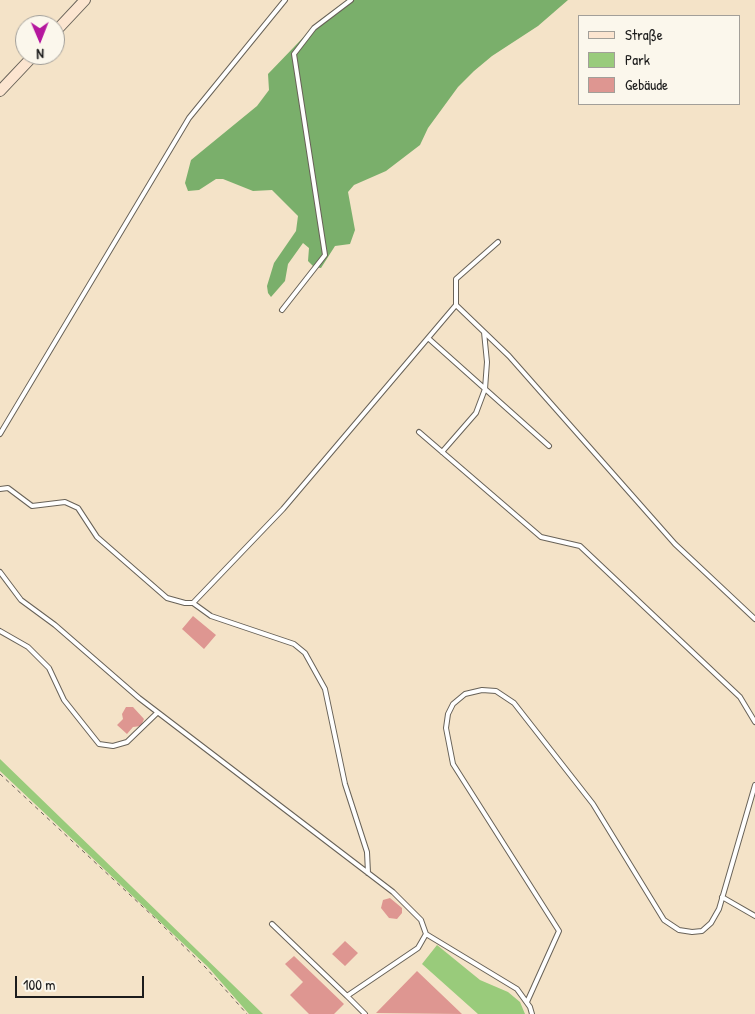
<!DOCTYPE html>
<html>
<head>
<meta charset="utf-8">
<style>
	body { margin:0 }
	#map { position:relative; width:755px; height:1014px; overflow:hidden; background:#f4e3c8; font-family:"Patrick Hand",sans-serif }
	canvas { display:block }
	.legend { position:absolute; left:578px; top:15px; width:162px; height:90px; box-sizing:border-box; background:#fbf7ec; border:1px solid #a29f99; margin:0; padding:6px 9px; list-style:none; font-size:15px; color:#1c1c1c }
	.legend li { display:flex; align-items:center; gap:10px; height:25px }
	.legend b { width:25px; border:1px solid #a29f99 }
	.north { position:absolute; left:15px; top:15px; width:50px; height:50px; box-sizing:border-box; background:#fbf7ec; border:1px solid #a29f99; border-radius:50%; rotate:179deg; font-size:14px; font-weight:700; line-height:20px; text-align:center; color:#1c1c1c }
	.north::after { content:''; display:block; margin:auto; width:18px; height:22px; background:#b5179e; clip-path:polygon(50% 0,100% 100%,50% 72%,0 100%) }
	.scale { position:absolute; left:15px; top:976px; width:129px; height:22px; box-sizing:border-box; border:2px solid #1c1c1c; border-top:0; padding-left:6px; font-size:15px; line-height:18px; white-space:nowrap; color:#1c1c1c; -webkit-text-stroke:4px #fbf7ec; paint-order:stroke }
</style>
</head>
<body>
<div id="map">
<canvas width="755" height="1014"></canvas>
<ul class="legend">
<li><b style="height:6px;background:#fce5d0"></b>Straße</li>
<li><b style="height:14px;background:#99cb7b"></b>Park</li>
<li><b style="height:14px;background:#de9691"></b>Gebäude</li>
</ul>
<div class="north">N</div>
<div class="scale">100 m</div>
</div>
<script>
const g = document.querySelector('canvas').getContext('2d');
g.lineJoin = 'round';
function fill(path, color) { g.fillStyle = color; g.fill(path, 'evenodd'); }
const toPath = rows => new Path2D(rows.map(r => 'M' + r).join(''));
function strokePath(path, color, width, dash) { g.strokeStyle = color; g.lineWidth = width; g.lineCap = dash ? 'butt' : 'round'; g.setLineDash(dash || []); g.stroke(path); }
fill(toPath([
	[0,759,263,1014,249,1014,208,967,0,771],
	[437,945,480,980,508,992,520,1002,525,1014,478,1014,422,964]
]), '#99cb7b');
fill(toPath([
	[347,0,568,0,538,26,492,56,474,71,458,87,428,128,420,145,386,171,354,185,348,192,355,230,350,244,335,246,321,268,314,267,308,261,309,248,303,243,288,264,285,281,271,297,268,293,267,286,274,263,296,231,298,216,272,190,253,191,223,179,216,179,199,190,188,191,185,183,191,160,257,106,269,90,268,74,320,20]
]), '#7aaf6b');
fill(toPath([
	[193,616,216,635,204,649,182,629],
	[126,707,133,707,144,719,141,726,133,727,127,734,117,725,123,719,122,714],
	[390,898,402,908,402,913,397,919,389,918,381,908,383,900],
	[345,941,358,953,345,966,332,954],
	[294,956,344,1004,334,1014,309,1014,290,995,303,982,285,964],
	[417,971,462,1014,376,1013]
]), '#de9691');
const lane = toPath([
	[456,305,509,356,675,544,755,619],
	[282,310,325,255,294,54,314,28,351,0],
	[428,338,549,446],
	[419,432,541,537,580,546,740,697,755,722],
	[0,434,189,118,285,0],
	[442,452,476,413,485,389,487,362,484,332],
	[0,489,8,488,32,506,65,502,78,508,97,537,167,598,185,603,193,603,283,509,456,305,456,279,498,242],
	[0,572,21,600,55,625,139,698,393,892,421,920,426,934,418,948,347,996,272,924],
	[193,603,211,616,294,644,305,653,325,689,345,784,367,852,368,873],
	[0,631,28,647,49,668,64,700,99,744,113,746,127,742,157,713],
	[722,897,755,916],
	[426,934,517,989,530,1007,532,1014],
	[347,996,365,1014],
	[527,1002,559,931,453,764,446,728,448,714,453,704,465,694,482,690,496,691,514,703,593,804,664,920,679,930,692,932,702,931,711,923,719,909,755,785]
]);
const secondary = toPath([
	[55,32,85,0],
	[0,91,34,55]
]);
strokePath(lane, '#686258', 6);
strokePath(secondary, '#686258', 12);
strokePath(toPath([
	[0,774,157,920,206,968,247,1014]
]), '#686258', 1, [4, 4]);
strokePath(lane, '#fff', 4);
strokePath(secondary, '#fce5d0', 10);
</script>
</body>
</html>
